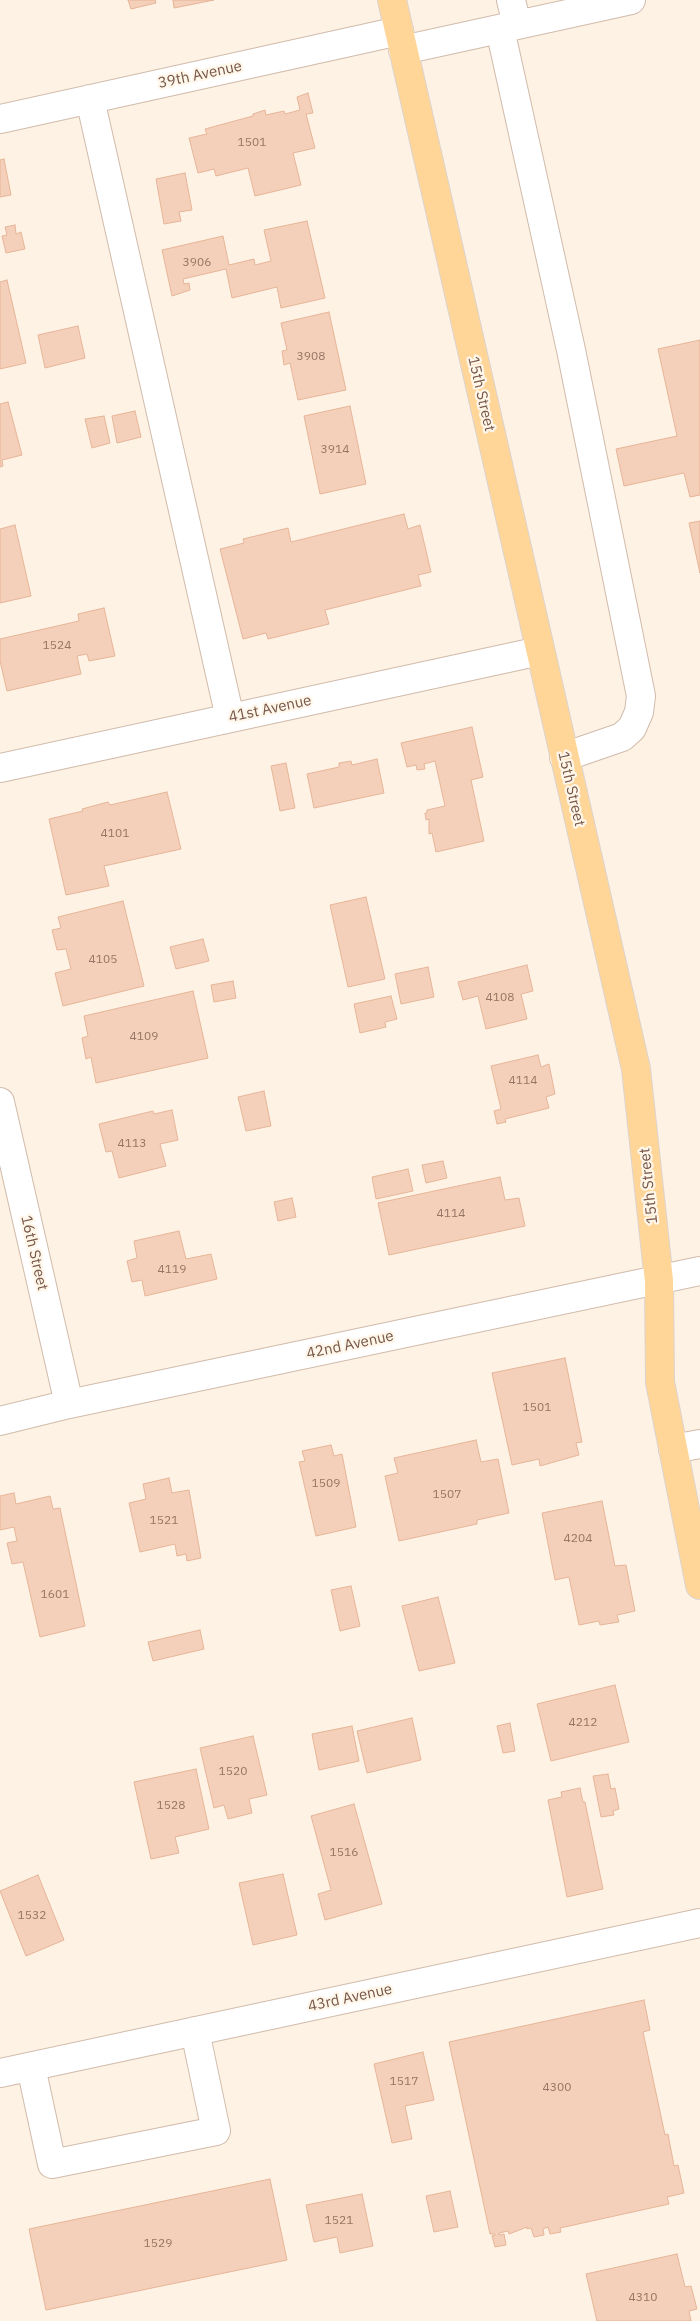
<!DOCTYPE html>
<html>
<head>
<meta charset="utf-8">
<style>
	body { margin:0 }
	canvas { display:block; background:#fdf2e3 }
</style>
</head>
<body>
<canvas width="700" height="2321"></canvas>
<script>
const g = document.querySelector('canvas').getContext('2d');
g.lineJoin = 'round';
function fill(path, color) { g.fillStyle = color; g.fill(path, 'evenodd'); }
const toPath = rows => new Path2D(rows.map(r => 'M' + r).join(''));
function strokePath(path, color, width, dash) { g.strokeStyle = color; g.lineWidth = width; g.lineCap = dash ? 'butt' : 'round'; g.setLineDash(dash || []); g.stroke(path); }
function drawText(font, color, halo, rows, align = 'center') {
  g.font = font + ' "IBM Plex Sans",sans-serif'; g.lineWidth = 4.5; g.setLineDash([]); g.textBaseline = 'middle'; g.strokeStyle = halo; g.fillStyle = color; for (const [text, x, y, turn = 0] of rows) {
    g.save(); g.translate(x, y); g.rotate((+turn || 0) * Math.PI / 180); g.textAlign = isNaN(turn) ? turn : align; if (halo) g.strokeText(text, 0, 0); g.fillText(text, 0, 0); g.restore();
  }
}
const building = toPath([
	[128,0,155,0,156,3,131,9,128,0],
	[173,0,214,0,174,8,173,0],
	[308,93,313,113,306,114,315,148,293,153,301,185,255,196,248,168,216,176,214,169,198,173,189,138,207,134,205,129,253,116,253,114,265,110,266,115,284,111,285,114,300,110,297,97,308,93],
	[4,159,11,195,0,197,0,160,4,159],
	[185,173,192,210,179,212,181,221,164,224,156,179,185,173],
	[307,221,325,298,281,308,277,287,232,298,226,269,183,279,184,284,189,283,190,290,172,296,162,250,223,236,229,265,254,259,255,265,271,261,264,230,307,221],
	[15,225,16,234,21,232,25,249,6,253,2,236,7,235,5,227,15,225],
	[7,280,26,363,0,369,0,282,7,280],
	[329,312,346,390,298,400,290,363,284,365,282,351,287,350,281,323,329,312],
	[78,326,85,358,45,368,38,335,78,326],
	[700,340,700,495,690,497,684,473,624,486,616,449,677,436,658,349,700,340],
	[8,402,22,455,2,460,3,466,0,467,0,404,8,402],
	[350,406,366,484,320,494,304,416,350,406],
	[135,411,141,437,117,443,112,416,135,411],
	[104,416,110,443,92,448,85,419,104,416],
	[404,514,408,529,420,525,431,572,418,575,421,586,325,610,329,624,268,639,266,633,243,639,220,549,244,543,243,539,288,528,291,542,404,514],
	[700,521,700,573,689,523,700,521],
	[15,525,31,596,0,603,0,529,15,525],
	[104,608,115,656,89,661,87,654,77,656,81,674,7,691,0,661,0,639,79,621,78,614,104,608],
	[472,727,483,777,471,780,484,841,436,852,432,833,429,834,429,819,426,820,425,813,427,813,427,810,445,806,435,761,424,764,425,769,417,770,416,765,407,767,401,743,472,727],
	[377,759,384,793,314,808,307,774,339,767,339,763,351,761,352,765,377,759],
	[286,763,295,808,280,811,271,766,286,763],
	[167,792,181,849,104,866,109,886,66,895,49,819,83,811,82,809,108,802,110,805,167,792],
	[366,897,385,979,348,987,330,905,366,897],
	[123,901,144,986,63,1006,55,973,71,969,66,949,57,950,52,930,61,928,58,917,123,901],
	[203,939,209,961,176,969,170,947,203,939],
	[527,965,533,991,521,994,527,1019,486,1029,478,996,463,1000,458,982,527,965],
	[428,967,434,997,401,1004,395,974,428,967],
	[233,981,236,998,214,1002,211,985,233,981],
	[193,991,208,1058,96,1083,91,1057,86,1059,82,1038,88,1036,84,1016,193,991],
	[391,996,397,1019,385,1022,386,1027,360,1033,354,1004,391,996],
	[538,1055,541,1067,549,1064,555,1094,546,1097,549,1108,505,1119,506,1122,497,1124,494,1111,501,1109,491,1066,538,1055],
	[264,1091,271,1126,246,1131,238,1097,264,1091],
	[172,1110,178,1140,160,1144,166,1166,119,1178,112,1151,106,1152,99,1124,153,1111,154,1114,172,1110],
	[443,1161,447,1178,426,1183,422,1165,443,1161],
	[408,1169,413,1191,376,1199,372,1177,408,1169],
	[500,1177,505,1200,519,1198,525,1226,389,1255,378,1203,500,1177],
	[292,1198,296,1217,278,1221,274,1202,292,1198],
	[179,1231,186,1259,211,1254,217,1279,145,1296,142,1280,132,1282,127,1261,137,1258,134,1241,179,1231],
	[565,1358,582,1442,576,1443,579,1455,540,1466,539,1459,512,1465,492,1373,565,1358],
	[476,1440,481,1462,498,1459,509,1513,477,1520,477,1524,399,1541,385,1476,398,1473,394,1458,476,1440],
	[331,1445,334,1456,342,1454,356,1527,316,1536,299,1462,305,1461,302,1451,331,1445],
	[169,1478,172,1493,189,1490,201,1558,187,1561,186,1554,177,1556,175,1544,140,1552,129,1503,146,1499,143,1484,169,1478],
	[14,1493,16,1504,50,1496,53,1509,60,1508,85,1626,40,1637,23,1562,12,1564,7,1543,17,1541,14,1527,0,1530,0,1496,14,1493],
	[602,1501,615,1566,626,1565,635,1611,617,1615,619,1622,600,1625,599,1621,579,1625,569,1577,555,1580,542,1513,602,1501],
	[351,1586,360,1626,340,1631,331,1590,351,1586],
	[438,1597,455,1663,419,1671,402,1606,438,1597],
	[200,1630,204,1649,153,1661,148,1642,200,1630],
	[615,1685,629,1742,551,1761,537,1704,615,1685],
	[412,1718,421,1760,367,1773,357,1731,412,1718],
	[510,1723,515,1751,503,1753,497,1726,510,1723],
	[352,1726,359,1761,319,1770,312,1734,352,1726],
	[253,1736,267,1795,249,1799,252,1813,228,1819,224,1805,214,1808,200,1748,253,1736],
	[196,1769,209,1829,175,1837,179,1853,151,1859,134,1782,196,1769],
	[608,1774,611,1789,615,1788,619,1809,613,1811,614,1815,601,1817,593,1776,608,1774],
	[580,1788,583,1802,585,1802,603,1889,567,1897,548,1800,562,1797,561,1792,580,1788],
	[354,1804,382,1904,325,1920,318,1894,331,1890,311,1816,354,1804],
	[283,1874,297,1935,253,1945,239,1883,283,1874],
	[38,1875,64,1940,26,1956,0,1891,38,1875],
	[644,2000,650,2030,643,2032,665,2135,668,2134,674,2166,678,2165,684,2193,667,2197,669,2204,560,2228,561,2232,550,2234,548,2227,543,2229,544,2235,534,2237,531,2228,527,2229,527,2227,509,2234,508,2231,499,2233,499,2235,504,2234,506,2245,495,2247,492,2236,495,2235,495,2234,490,2234,449,2042,644,2000],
	[423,2052,434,2100,405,2106,412,2139,392,2143,374,2064,423,2052],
	[270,2179,287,2260,46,2310,29,2229,270,2179],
	[450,2191,458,2227,434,2232,426,2196,450,2191],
	[362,2194,373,2246,340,2253,337,2237,314,2242,306,2205,362,2194],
	[677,2254,685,2287,691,2286,697,2309,689,2311,691,2321,597,2321,586,2274,677,2254]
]);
fill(building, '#f4cfb9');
strokePath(building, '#e7b599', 1);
const minor = toPath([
	[511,0,517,25],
	[500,29,571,350,641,696,639,712,632,728,622,737,564,757],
	[403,50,631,0],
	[90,99,230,718],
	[0,119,399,31],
	[0,768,540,651],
	[0,1102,69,1404],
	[0,1421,69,1404,700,1271],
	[673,1449,700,1444],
	[31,2067,52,2164,216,2131,195,2031],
	[0,2073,700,1923]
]);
const major = toPath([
	[392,0,636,1069,659,1281,660,1382,700,1585]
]);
strokePath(minor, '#d1bbac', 30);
strokePath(major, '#dcd3cf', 30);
strokePath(minor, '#fff', 28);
strokePath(major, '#ffd698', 28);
drawText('12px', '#967564', null, [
	["1501",252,143],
	["3906",197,263],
	["3908",311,357],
	["3914",335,450],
	["1524",57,646],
	["4101",115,834],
	["4105",103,960],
	["4108",500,998],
	["4109",144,1037],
	["4114",523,1081],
	["4113",132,1144],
	["4114",451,1214],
	["4119",172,1270],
	["1501",537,1408],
	["1509",326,1484],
	["1507",447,1495],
	["1521",164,1521],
	["4204",578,1539],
	["1601",55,1595],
	["4212",583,1723],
	["1520",233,1772],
	["1528",171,1806],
	["1516",344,1853],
	["1532",32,1916],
	["1517",404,2082],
	["4300",557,2088],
	["1521",339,2221],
	["1529",158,2244],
	["4310",643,2298]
]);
drawText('15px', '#775748', '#fff6ea', [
	["39th Avenue",200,75,-12],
	["15th Street",481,394,77],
	["41st Avenue",270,709,-12],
	["15th Street",571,789,77],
	["15th Street",649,1186,-96],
	["16th Street",34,1253,77],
	["42nd Avenue",350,1345,-12],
	["43rd Avenue",350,1998,-12]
]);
</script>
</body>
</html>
